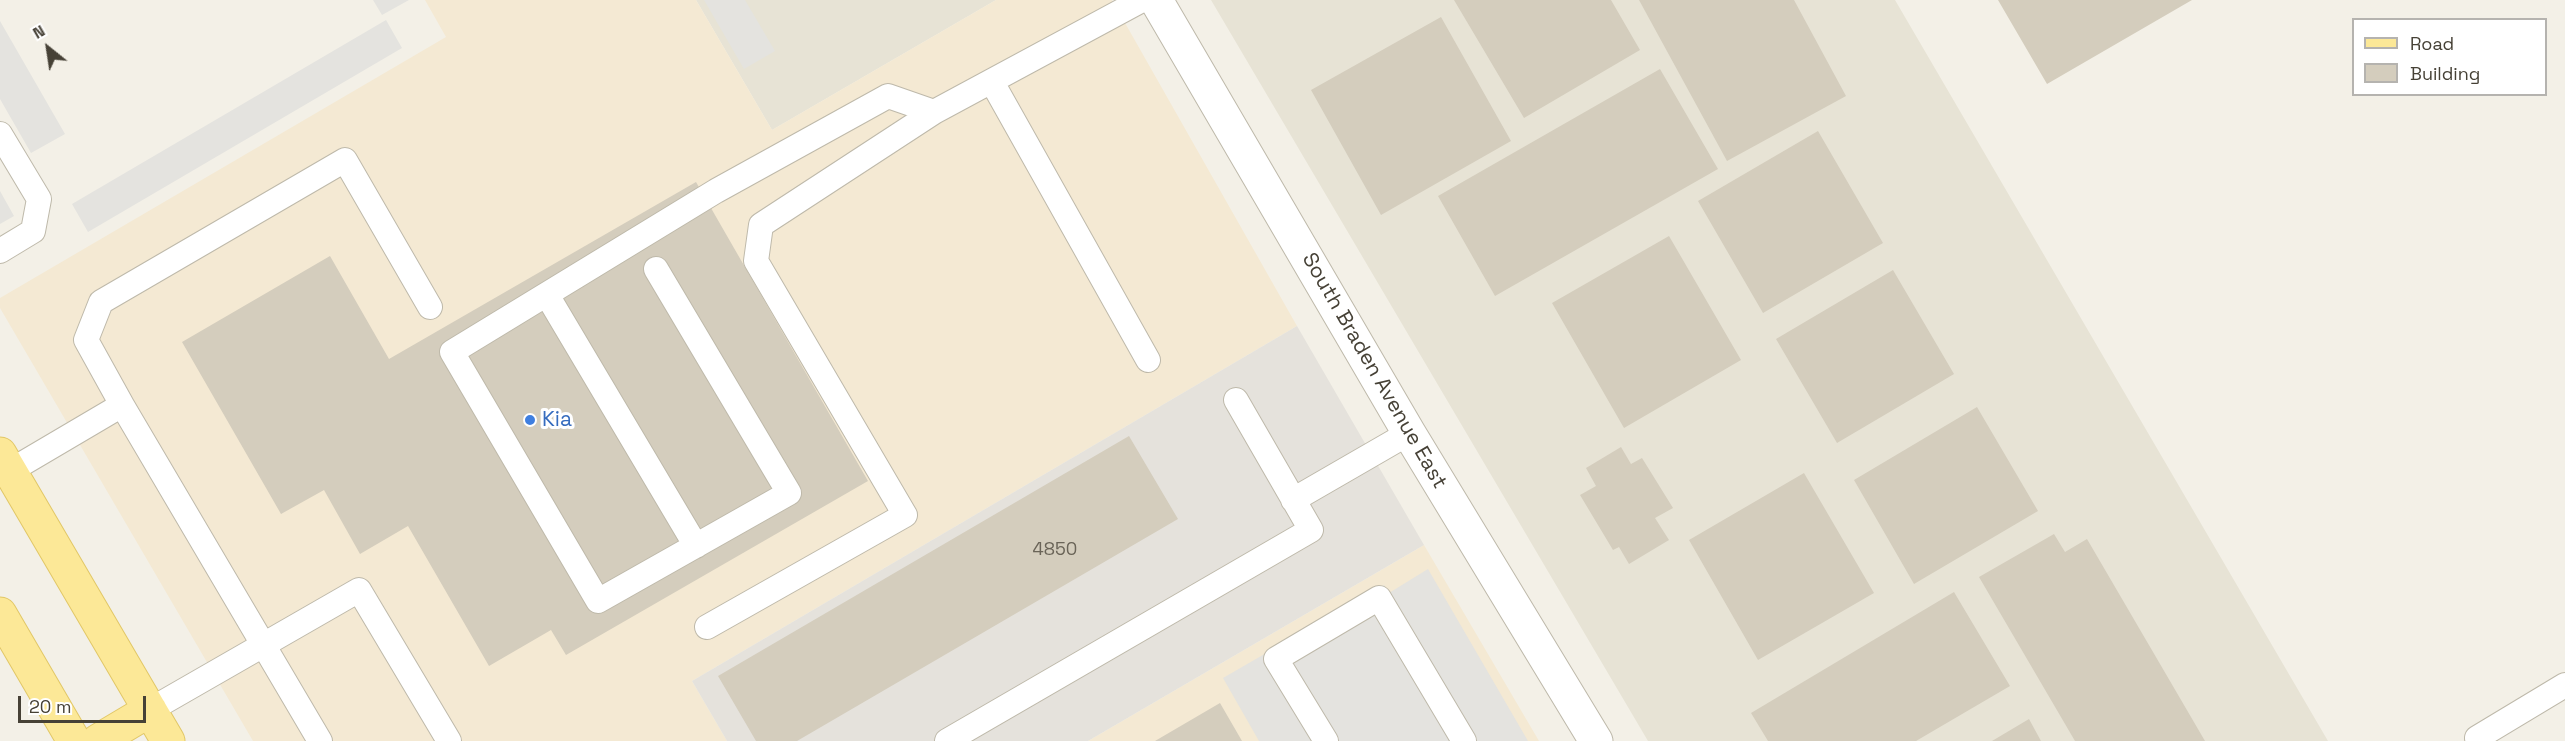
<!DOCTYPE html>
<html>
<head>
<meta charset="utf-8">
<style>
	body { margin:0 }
	#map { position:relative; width:2565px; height:741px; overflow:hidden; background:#f3f0e7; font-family:"Space Grotesk",sans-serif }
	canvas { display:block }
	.legend { position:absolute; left:2352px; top:18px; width:195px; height:78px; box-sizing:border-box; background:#fff; border:2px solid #b5b3af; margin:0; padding:8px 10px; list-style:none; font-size:18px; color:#464136 }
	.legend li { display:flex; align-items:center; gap:12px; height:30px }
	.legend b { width:30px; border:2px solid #b5b3af }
	.north { position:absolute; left:18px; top:18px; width:60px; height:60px; -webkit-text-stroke:4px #fff; paint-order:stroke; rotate:330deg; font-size:16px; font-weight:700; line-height:24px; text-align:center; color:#464136 }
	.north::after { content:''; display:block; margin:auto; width:21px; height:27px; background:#464136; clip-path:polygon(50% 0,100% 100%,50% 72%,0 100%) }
	.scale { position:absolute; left:18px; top:696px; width:128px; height:27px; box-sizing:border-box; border:3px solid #464136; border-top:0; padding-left:8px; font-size:18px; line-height:21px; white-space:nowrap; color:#464136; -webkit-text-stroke:4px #fff; paint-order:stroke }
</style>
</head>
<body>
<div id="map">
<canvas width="2565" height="741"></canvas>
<ul class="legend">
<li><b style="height:8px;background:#fce897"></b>Road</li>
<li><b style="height:16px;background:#d4cdbd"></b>Building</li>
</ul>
<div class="north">N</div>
<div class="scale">20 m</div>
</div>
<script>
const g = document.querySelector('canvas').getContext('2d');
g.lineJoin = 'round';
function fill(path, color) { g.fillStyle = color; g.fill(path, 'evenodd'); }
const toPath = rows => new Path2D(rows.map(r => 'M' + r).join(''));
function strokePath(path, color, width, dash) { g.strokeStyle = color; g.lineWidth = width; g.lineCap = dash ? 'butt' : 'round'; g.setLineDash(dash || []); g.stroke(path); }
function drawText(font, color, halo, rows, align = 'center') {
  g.font = font + ' "Space Grotesk",sans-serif'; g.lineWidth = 6; g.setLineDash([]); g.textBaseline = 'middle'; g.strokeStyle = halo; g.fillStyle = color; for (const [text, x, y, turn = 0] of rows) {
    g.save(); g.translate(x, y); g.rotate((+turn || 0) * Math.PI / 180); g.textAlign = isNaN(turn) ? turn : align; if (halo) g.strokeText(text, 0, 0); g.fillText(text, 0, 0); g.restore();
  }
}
fill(toPath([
	[696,0,996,0,772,130],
	[1211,0,1895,0,2328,741,1648,741]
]), '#e7e3d5');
fill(toPath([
	[425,0,696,0,772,130,996,0,1112,0,1297,326,692,681,727,741,253,741,0,308,0,298,446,37],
	[1424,545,1539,741,1088,741]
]), '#f4e9d3');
fill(toPath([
	[1297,326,1424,545,1088,741,727,741,692,681]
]), '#e5e2dc');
fill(toPath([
	[373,0,409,0,382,15],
	[704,0,745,0,775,51,744,69],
	[386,20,402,48,88,232,72,204],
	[0,21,65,134,31,153,0,99],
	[0,191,14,216,0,224],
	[1428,569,1528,741,1259,741,1223,678,1384,585,1389,593]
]), '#e4e3df');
fill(toPath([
	[1454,0,1611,0,1640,50,1524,118],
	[1639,0,1794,0,1846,96,1727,161],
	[1998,0,2192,0,2047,84],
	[1441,17,1511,141,1381,215,1311,90],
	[1660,69,1718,169,1495,296,1438,196],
	[1818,131,1883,243,1763,313,1698,201],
	[696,182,868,481,566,655,551,630,489,666,408,526,360,554,324,490,281,514,182,342,330,256,389,359],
	[1669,236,1741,360,1624,428,1552,303],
	[1893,270,1954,374,1837,443,1776,339],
	[1977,407,2038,511,1914,584,1854,480],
	[1129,436,1178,519,797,741,756,741,718,676],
	[1621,447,1631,464,1642,458,1673,508,1655,518,1669,540,1629,564,1619,547,1613,550,1580,495,1596,486,1586,468],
	[1804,473,1874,593,1758,660,1689,540],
	[2054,534,2065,552,2087,539,2205,741,2075,741,1979,577],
	[1954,592,2010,686,1916,741,1768,741,1751,713],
	[1220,703,1242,741,1155,741],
	[2029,719,2041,741,1992,741]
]), '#d4cdbd');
const service = toPath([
	[992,82,1148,360],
	[0,134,39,199,33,231,0,251],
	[656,269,789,493,598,601,452,352,716,191,888,96,934,112],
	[547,295,696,546],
	[122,405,86,340,101,302,345,160,430,307],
	[10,471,122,405,320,741],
	[1293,500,1409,433],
	[707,627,905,515,756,261,761,225,934,112,1142,0],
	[150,710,359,590,449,741],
	[2477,738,2565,685],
	[947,741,1311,530,1236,400],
	[1326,741,1276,659,1379,598,1464,741]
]);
const minor = toPath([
	[1156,0,1409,433,1596,741]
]);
const primary = toPath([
	[0,454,168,741],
	[0,614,74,741],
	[98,741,150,710]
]);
strokePath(service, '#beb9aa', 26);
strokePath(minor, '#beb9aa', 35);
strokePath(primary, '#e1c767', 35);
strokePath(service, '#fff', 24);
strokePath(minor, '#fff', 33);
strokePath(primary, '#fce897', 33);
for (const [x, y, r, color] of [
	[530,420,6,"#3f7fe0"]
]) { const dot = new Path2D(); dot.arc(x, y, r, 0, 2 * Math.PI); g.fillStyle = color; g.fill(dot); strokePath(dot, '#fff', 2); }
drawText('18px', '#6a6458', null, [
	["4850",1055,550]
]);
drawText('21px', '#464136', '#fff', [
	["South Braden Avenue East",1374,371,60]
]);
drawText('21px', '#366cbe', '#fff', [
	["Kia",542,420]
], 'left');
</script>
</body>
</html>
